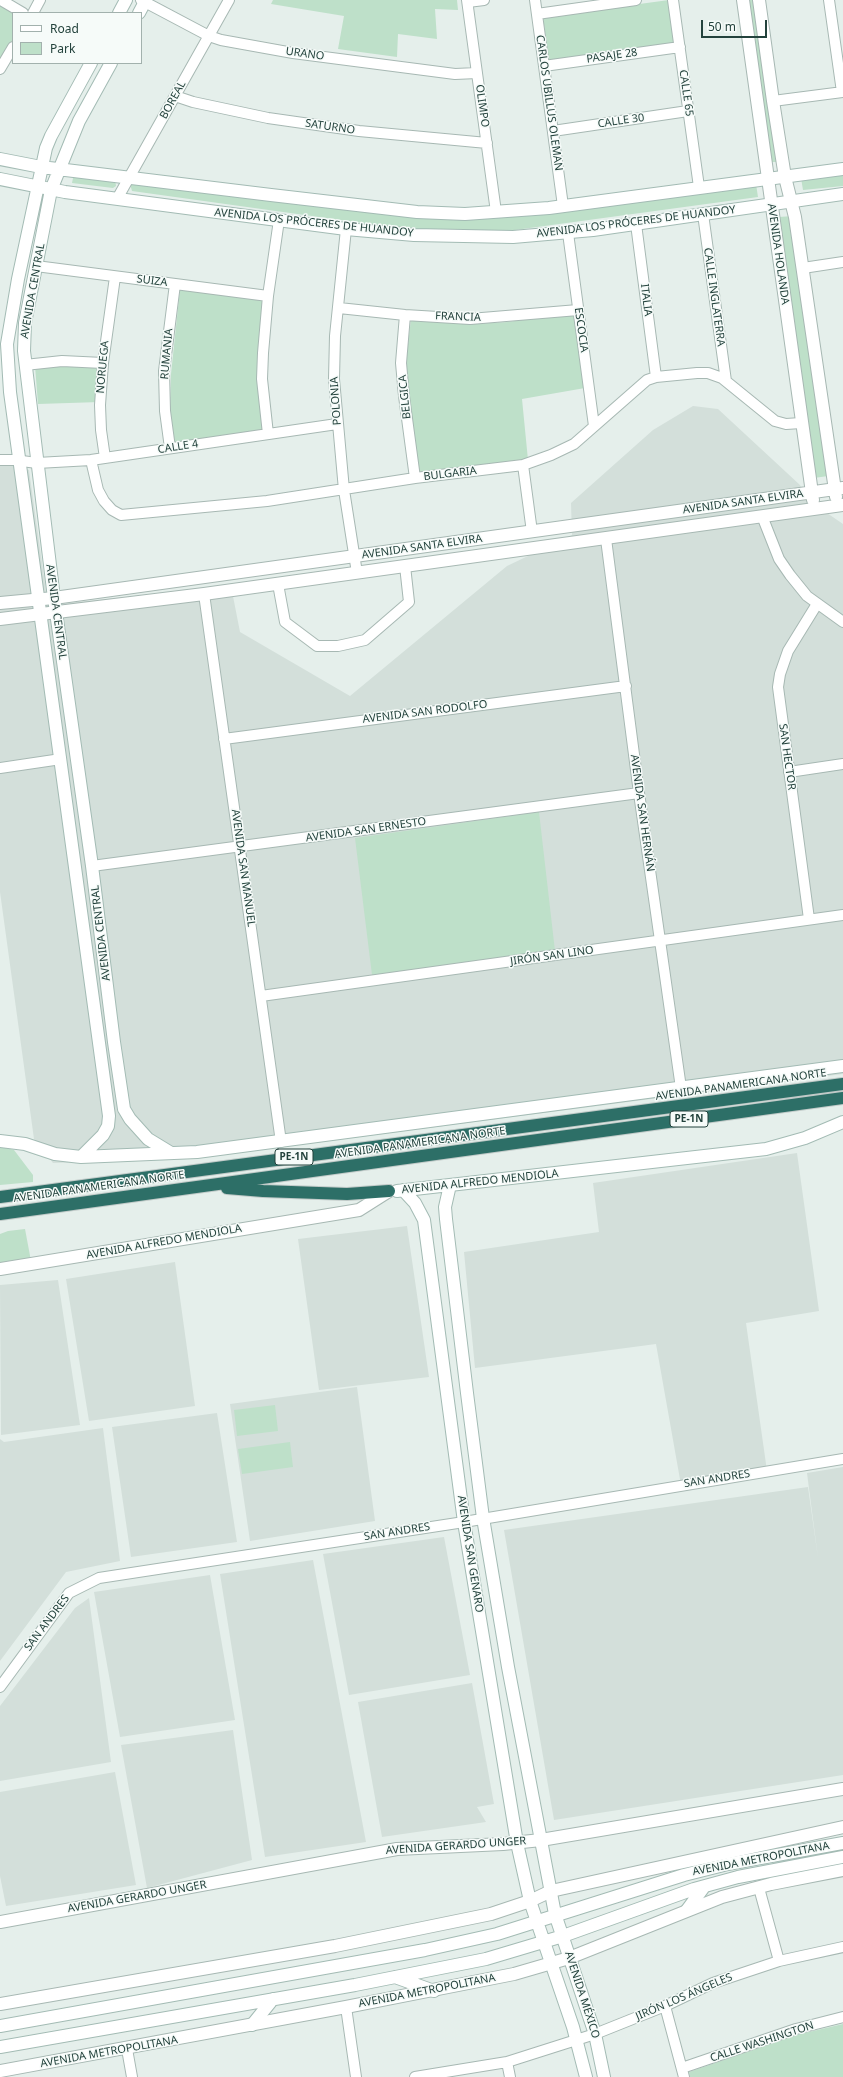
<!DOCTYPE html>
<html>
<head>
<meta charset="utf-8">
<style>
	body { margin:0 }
	#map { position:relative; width:843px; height:2077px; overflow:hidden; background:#e5efeb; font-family:"Noto Sans",sans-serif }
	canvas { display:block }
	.legend { position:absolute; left:12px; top:12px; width:130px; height:52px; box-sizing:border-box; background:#f6fbf9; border:1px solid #a2b1ad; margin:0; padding:5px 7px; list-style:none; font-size:12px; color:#23423c }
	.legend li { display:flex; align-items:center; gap:8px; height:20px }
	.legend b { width:20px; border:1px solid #a2b1ad }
	.scale { position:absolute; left:701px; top:20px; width:66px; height:18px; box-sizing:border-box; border:2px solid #23423c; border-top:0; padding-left:5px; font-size:12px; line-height:14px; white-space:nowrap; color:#23423c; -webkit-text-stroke:3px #f6fbf9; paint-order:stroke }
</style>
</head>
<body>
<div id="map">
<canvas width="843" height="2077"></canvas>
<ul class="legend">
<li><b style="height:5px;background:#fff"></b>Road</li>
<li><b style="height:11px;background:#bee0c9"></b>Park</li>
</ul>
<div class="scale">50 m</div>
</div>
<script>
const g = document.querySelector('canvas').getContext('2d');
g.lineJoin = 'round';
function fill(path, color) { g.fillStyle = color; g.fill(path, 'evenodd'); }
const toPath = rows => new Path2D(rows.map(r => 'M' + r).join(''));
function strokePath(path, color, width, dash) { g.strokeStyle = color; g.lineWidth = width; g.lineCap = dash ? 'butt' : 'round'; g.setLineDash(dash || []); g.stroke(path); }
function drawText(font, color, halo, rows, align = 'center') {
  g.font = font + ' "Noto Sans",sans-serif'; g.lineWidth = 3; g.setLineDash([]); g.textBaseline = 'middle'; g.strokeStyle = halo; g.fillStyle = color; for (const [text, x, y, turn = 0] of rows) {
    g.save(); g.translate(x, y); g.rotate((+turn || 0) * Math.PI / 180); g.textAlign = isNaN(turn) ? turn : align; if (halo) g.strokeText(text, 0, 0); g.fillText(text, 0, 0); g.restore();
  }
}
fill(toPath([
	[693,406,718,409,800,485,808,500,843,524,843,1074,191,1159,53,1163,34,1139,0,892,0,465,10,464,29,470,48,605,231,586,240,632,350,696,507,566,572,535,571,503,653,430],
	[797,1153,819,1311,746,1323,767,1471,681,1485,656,1344,475,1368,464,1252,599,1232,593,1183],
	[407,1226,429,1377,319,1390,298,1239],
	[175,1262,195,1406,89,1421,66,1279],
	[58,1280,80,1425,1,1435,0,1285],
	[357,1387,375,1521,250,1541,230,1404],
	[217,1413,237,1542,131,1557,112,1427],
	[103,1428,120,1561,66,1572,0,1661,0,1439,4,1442],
	[843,1467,843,1775,554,1820,504,1530,808,1487,818,1558,807,1473],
	[444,1537,470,1675,349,1695,323,1554],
	[313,1560,366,1842,265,1857,220,1574],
	[210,1575,235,1720,120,1737,94,1592],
	[89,1598,111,1762,0,1781,0,1706,75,1608],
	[472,1683,494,1804,477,1807,486,1822,382,1837,358,1702],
	[233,1730,252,1860,147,1888,121,1745],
	[115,1772,136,1885,6,1906,0,1876,0,1792]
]), '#d3dfda');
fill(toPath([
	[273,0,457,0,458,10,435,9,437,39,398,34,397,57,338,49,344,16,271,4],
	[669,0,676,45,549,62,543,17],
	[748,0,758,0,779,162,770,162],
	[0,4,16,13,13,13,13,39,0,61],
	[843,172,843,186,803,190,801,178],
	[74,173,115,179,116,186,113,188,72,183],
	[130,184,462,219,539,214,756,184,758,197,515,230,445,231,398,228,132,191],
	[793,216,828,476,814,478,779,217],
	[180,289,264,299,264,431,174,443,170,416,171,374],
	[576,312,585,388,522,399,528,460,418,473,407,396,406,361,411,319,473,324,508,322],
	[35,366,100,366,100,402,38,404],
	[539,812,555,951,372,975,355,838],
	[0,1146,14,1150,33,1175,33,1182,0,1185],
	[25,1229,31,1261,0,1265,0,1234,8,1231],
	[275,1405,278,1431,237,1436,234,1410],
	[290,1442,293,1467,242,1474,238,1449],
	[843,2024,843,2077,690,2077,689,2072,796,2035]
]), '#bee0c9');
const minor = toPath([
	[1,0,23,13],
	[141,0,209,36,221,40,293,53,455,74,477,73],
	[467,0,496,212],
	[535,0,563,206],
	[673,0,699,187],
	[829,0,842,92],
	[468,2,484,0],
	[33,13,40,0],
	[537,14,636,0],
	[544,66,680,47],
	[0,69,13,47],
	[175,96,193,102,268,118,359,131,487,143],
	[773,101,843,92],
	[553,131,688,111],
	[117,199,229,0],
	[703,214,726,381],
	[636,224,656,377],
	[346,229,335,336,334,379,344,490,357,573],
	[568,233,594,426],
	[36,266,268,296],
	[803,268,843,262],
	[339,308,405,315,470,319,578,310],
	[405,315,401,363,404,396,415,478],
	[25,365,62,361,103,363],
	[268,434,262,379,263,353,268,296,279,220],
	[170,448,165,411,164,371,175,284],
	[105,458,101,430,100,405,103,363,115,277],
	[0,460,14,460,37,463,91,460,337,424],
	[91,460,98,490,104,501,112,510,121,515,267,501,415,478,523,465,551,455,574,444,647,380,656,377,697,373,708,373,722,378,775,421,786,424,801,423],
	[523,465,532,532],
	[762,516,779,559,790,575,807,596,843,622],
	[606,539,639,793,681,1088],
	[278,584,285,622,317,646,338,646,365,640,409,602,405,566],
	[204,594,281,1142],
	[224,739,626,686],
	[0,768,61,759],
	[789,772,843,764],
	[92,866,639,793],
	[809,919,778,687,780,674,788,651,817,604],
	[261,996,843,915],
	[0,1687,69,1593,99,1578,464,1522,843,1459],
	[759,1888,779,1961],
	[665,2006,684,2077],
	[346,2007,356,2077],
	[127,2049,132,2077],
	[507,2062,510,2077],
	[682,2068,796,2029,843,2017],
	[415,2077,507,2062,595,2034,665,2006,713,1983,779,1961,843,1947]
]);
const tertiary = toPath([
	[743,0,813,500],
	[759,0,773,101,785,177,795,217,836,497],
	[0,603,54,598,843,488],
	[0,619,204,594,843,505],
	[0,1269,359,1210,389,1191],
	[0,1922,397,1849,503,1844,541,1840,843,1789],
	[0,2004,335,1946,491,1914,530,1901,551,1891,843,1827],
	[0,2071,346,2007,514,1974,569,1958,722,1897,771,1884,843,1870]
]);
const secondary = toPath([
	[119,13,126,0],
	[139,13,146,0],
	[111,63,79,121,51,190,25,323,24,351,54,598,92,866,114,1042,124,1109,130,1119,148,1139,171,1153],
	[0,159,41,167,271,195,417,212,465,214,549,208,843,169],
	[0,179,65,192,346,229,414,235,513,237,593,230,843,194],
	[0,1141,25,1144,55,1154,81,1157,197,1152,843,1066],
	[81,1157,103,1135,108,1126,109,1116,10,392,7,344,18,279,46,148,51,136,91,63],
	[450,1185,445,1207,446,1219,467,1393,483,1518,508,1667,555,1914,595,2034,604,2077],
	[403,1190,415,1203,424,1220,464,1522,517,1843,530,1901,573,2027,586,2077],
	[397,1191,766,1149,805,1138,843,1122],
	[687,1910,704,1887],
	[395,1977,434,1991],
	[252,2025,273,1999],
	[0,2026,425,1950,497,1934,684,1875,728,1864,843,1843],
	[0,2047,355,1985,486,1959,563,1936,694,1889,738,1877,843,1857]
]);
const motorway = toPath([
	[227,1188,263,1191,347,1194,389,1191],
	[0,1197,843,1084],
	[0,1214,843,1098]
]);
strokePath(minor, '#a7b8b3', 12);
strokePath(tertiary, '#a7b8b3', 14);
strokePath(secondary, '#a3bbb4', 14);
strokePath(motorway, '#c1cac8', 14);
strokePath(minor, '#fff', 10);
strokePath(tertiary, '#fff', 12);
strokePath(secondary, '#fff', 12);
strokePath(motorway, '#2d6f67', 12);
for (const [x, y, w] of [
	[689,1119,38],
	[294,1157,38]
]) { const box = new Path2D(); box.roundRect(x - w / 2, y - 8, w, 16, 3); g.fillStyle = '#f6fbf9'; g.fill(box); strokePath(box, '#23423c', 1); }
drawText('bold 10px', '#23423c', null, [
	["PE-1N",689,1119],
	["PE-1N",294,1157]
]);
drawText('11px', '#23423c', '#f6fbf9', [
	["URANO",305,54,8],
	["PASAJE 28",612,56,-8],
	["CALLE 65",686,93,82],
	["BOREAL",173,100,-61],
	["CARLOS UBILLUS OLEMAN",549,103,82],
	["OLIMPO",482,106,82],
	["CALLE 30",621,121,-8],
	["SATURNO",330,127,8],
	["AVENIDA LOS PRÓCERES DE HUANDOY",636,222,-7],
	["AVENIDA LOS PRÓCERES DE HUANDOY",314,223,6],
	["AVENIDA HOLANDA",778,254,82],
	["SUIZA",152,281,7],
	["AVENIDA CENTRAL",33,291,-80],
	["CALLE INGLATERRA",714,297,82],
	["ITALIA",646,300,83],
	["FRANCIA",458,317,2],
	["ESCOCIA",581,330,82],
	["RUMANIA",167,354,-85],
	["NORUEGA",103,367,-85],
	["BELGICA",405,397,-96],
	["POLONIA",336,401,-94],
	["CALLE 4",178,447,-9],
	["BULGARIA",450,474,-7],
	["AVENIDA SANTA ELVIRA",743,502,-8],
	["AVENIDA SANTA ELVIRA",422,547,-8],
	["AVENIDA CENTRAL",56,612,82],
	["AVENIDA SAN RODOLFO",425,712,-7],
	["SAN HECTOR",787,757,82],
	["AVENIDA SAN HERNÁN",642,813,82],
	["AVENIDA SAN ERNESTO",366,830,-8],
	["AVENIDA SAN MANUEL",243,868,82],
	["AVENIDA CENTRAL",101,933,-97],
	["JIRÓN SAN LINO",552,956,-8],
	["AVENIDA PANAMERICANA NORTE",741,1085,-8],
	["AVENIDA PANAMERICANA NORTE",420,1143,-8],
	["AVENIDA ALFREDO MENDIOLA",480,1182,-6],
	["AVENIDA PANAMERICANA NORTE",99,1187,-8],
	["AVENIDA ALFREDO MENDIOLA",164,1242,-10],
	["SAN ANDRES",717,1479,-9],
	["SAN ANDRES",397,1532,-9],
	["AVENIDA SAN GENARO",470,1554,81],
	["SAN ANDRES",47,1623,-53],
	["AVENIDA GERARDO UNGER",456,1846,-4],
	["AVENIDA METROPOLITANA",761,1859,-11],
	["AVENIDA GERARDO UNGER",137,1897,-10],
	["AVENIDA METROPOLITANA",427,1991,-11],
	["AVENIDA MÉXICO",582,1995,72],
	["JIRÓN LOS ÁNGELES",684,1997,-23],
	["CALLE WASHINGTON",762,2042,-18],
	["AVENIDA METROPOLITANA",109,2052,-10]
]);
</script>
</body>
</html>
